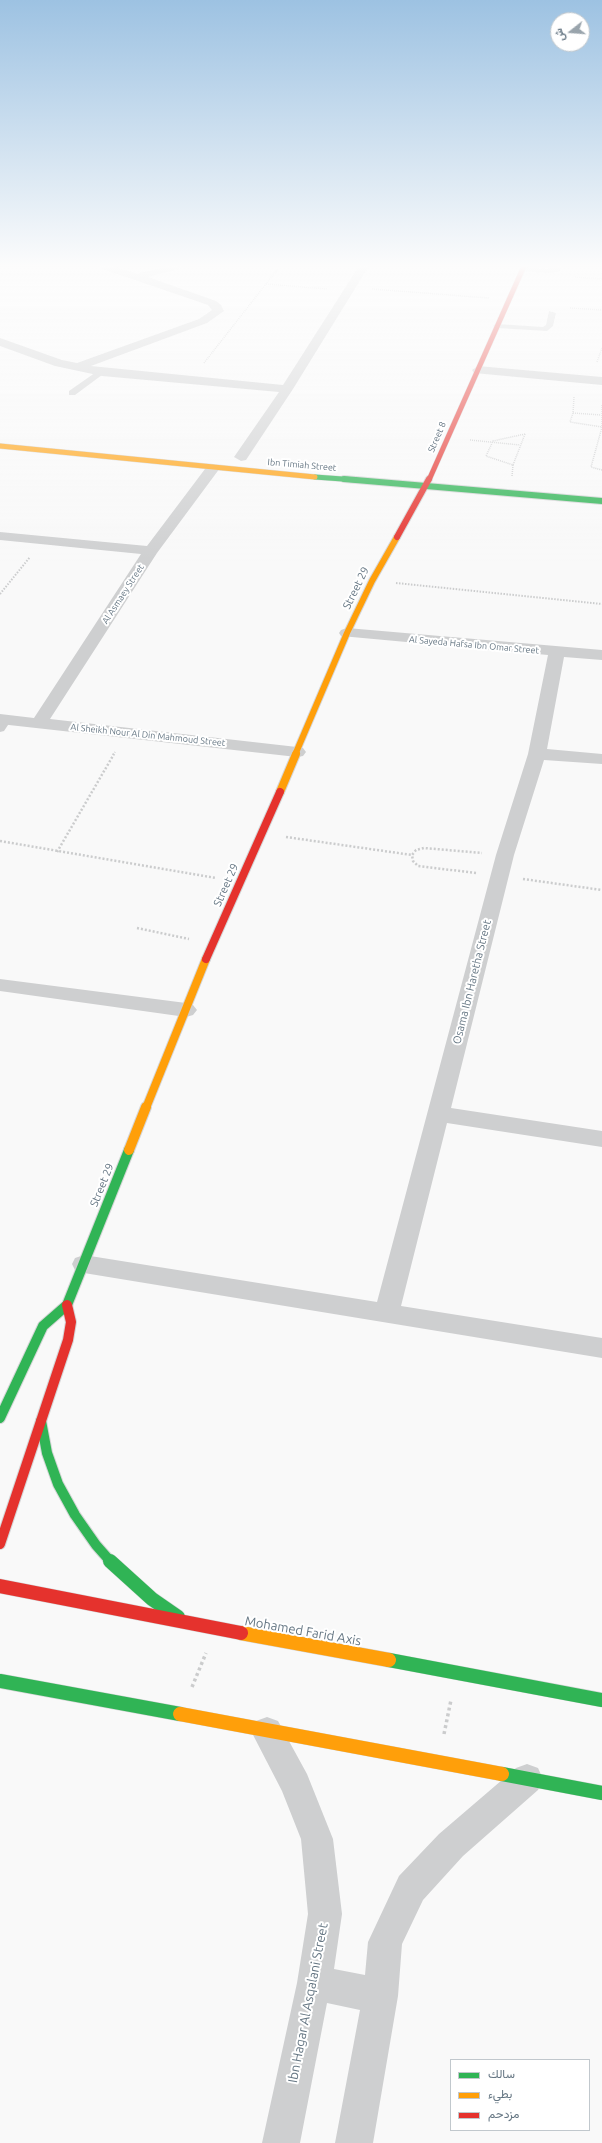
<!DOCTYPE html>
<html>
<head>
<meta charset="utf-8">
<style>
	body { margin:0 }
	#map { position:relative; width:602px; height:2143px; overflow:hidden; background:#f9f9f9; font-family:Ubuntu,Vazirmatn,sans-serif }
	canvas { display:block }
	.legend { position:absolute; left:450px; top:2059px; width:140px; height:72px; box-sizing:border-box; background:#fff; border:1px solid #c1c8cd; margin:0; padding:5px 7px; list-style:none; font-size:12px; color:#657683 }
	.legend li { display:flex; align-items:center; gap:8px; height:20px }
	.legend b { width:20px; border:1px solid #c1c8cd }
	.north { position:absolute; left:550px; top:12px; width:40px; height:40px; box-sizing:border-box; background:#fff; border:1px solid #c1c8cd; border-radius:50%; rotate:253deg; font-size:11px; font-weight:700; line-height:16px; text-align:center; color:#657683 }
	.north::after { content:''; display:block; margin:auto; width:14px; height:18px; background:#99a4ac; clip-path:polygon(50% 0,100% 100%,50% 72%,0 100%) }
</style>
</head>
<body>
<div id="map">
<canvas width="602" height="2143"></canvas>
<ul class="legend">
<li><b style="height:5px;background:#30b455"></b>سالك</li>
<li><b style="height:5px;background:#ff9f0a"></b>بطيء</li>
<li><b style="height:5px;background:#e5322d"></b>مزدحم</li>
</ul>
<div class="north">ش</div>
</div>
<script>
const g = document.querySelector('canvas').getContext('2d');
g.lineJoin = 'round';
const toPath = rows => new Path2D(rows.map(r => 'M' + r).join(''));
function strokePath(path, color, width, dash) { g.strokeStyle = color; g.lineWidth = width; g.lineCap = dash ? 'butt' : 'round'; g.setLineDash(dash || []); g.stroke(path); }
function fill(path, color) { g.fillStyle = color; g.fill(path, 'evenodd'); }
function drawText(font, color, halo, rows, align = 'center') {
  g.font = font + ' Ubuntu,sans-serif'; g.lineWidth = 4; g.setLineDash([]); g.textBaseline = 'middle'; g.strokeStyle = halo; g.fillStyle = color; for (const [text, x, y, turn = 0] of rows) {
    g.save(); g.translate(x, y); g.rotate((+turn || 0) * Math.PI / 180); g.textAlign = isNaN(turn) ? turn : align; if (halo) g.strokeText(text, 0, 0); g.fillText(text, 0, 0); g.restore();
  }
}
const fastFar3 = toPath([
	[315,477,356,480]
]);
const fastFar2 = toPath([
	[344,479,602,501]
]);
const fastFar1 = toPath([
	[0,1418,43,1326,67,1305,129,1150],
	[41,1421,47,1453,58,1484,75,1515,96,1545,111,1562]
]);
const fast = toPath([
	[110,1561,152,1599,178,1617],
	[389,1660,602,1700],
	[0,1681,180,1714],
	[502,1774,602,1793]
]);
const slowFar4 = toPath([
	[0,446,315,477]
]);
const slowFar3 = toPath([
	[295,755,347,633,372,581,397,537]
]);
const slowFar2 = toPath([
	[280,792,296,754],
	[146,1108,206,959]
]);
const slowFar1 = toPath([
	[129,1150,146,1107]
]);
const slow = toPath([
	[241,1633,389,1660],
	[180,1714,502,1774]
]);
const jamFar4 = toPath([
	[429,480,524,266]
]);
const jamFar3 = toPath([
	[397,537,429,479]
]);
const jamFar2 = toPath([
	[206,959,280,792]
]);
const jamFar1 = toPath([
	[0,1544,68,1340,71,1322,67,1305]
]);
const jam = toPath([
	[0,1586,241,1633]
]);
strokePath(fastFar3, '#d5d6d7', 6);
strokePath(fastFar2, '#d5d6d7', 8);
strokePath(fastFar1, '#d5d6d7', 12);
strokePath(fast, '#d5d6d7', 15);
strokePath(slowFar4, '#d5d6d7', 6);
strokePath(slowFar3, '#d5d6d7', 8);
strokePath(slowFar2, '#d5d6d7', 10);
strokePath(slowFar1, '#d5d6d7', 12);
strokePath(slow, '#d5d6d7', 15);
strokePath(jamFar4, '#d5d6d7', 6);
strokePath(jamFar3, '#d5d6d7', 8);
strokePath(jamFar2, '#d5d6d7', 10);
strokePath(jamFar1, '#d5d6d7', 12);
strokePath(jam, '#d5d6d7', 15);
strokePath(toPath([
	[575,277,602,279],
	[266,284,327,289],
	[372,289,489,298],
	[570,308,602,310],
	[597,362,602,348],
	[204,363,280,266],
	[574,397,573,413,570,422,602,427],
	[602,405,602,427,591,467,602,470],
	[573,413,601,415],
	[525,434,513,465,486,456,493,441,525,434],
	[470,440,520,445],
	[512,476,513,465]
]), '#cbcccd', 1.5, [1, 1]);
strokePath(toPath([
	[396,583,602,604],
	[0,594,30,557],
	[113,755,115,752]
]), '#cbcccd', 2, [1.5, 1.5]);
strokePath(toPath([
	[286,837,412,855],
	[0,841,216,878],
	[57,852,114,754],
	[476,873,418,866,413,861,412,855,416,850,424,848,482,853],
	[523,879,602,890],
	[137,928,189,939]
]), '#cbcccd', 2.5, [2, 2]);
strokePath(toPath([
	[192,1687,206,1653],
	[444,1734,451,1700]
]), '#cbcccd', 3.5, [3, 3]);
fill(toPath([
	[558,266,565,266,559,271,549,273,523,271,520,269,523,267,549,269,558,266],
	[549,311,556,313,553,326,547,331,497,328,493,326,497,324,543,327,546,325,549,311],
	[99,370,106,372,75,395,69,395,69,391,99,370],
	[7,716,12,719,4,731,0,732,0,721,3,717,7,716]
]), '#cecfd0');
fill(toPath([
	[99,266,114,266,137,274,167,266,183,266,182,268,148,277,216,301,221,305,224,311,207,323,91,366,283,385,359,266,369,266,293,389,246,460,241,461,234,457,279,392,102,376,55,366,0,346,0,338,62,360,77,363,199,319,212,310,208,305,100,268,99,266],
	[478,366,602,377,602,385,474,373,472,370,478,366],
	[213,464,220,468,157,553,50,719,297,747,303,748,306,752,303,756,297,757,0,724,0,714,34,718,141,554,0,540,0,532,147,546,208,465,213,464],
	[347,628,602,650,602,660,564,657,547,749,602,754,602,764,544,760,514,855,451,1108,602,1131,602,1147,447,1123,401,1306,602,1338,602,1358,84,1273,75,1270,72,1264,75,1258,84,1255,377,1302,496,855,528,754,548,655,341,636,339,633,341,630,347,628],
	[0,979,186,1003,193,1005,197,1010,193,1015,186,1017,0,991,0,979],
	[267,1717,278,1721,307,1774,333,1839,342,1914,334,1969,365,1975,368,1942,399,1876,439,1834,516,1768,527,1764,538,1768,543,1779,538,1790,463,1856,423,1900,402,1944,398,1996,373,2143,335,2143,360,2010,327,2003,300,2143,262,2143,297,1983,308,1914,301,1839,282,1791,251,1731,256,1721,267,1717]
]), '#cecfd0');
strokePath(fastFar3, '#30b455', 5);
strokePath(fastFar2, '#30b455', 6);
strokePath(fastFar1, '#30b455', 10);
strokePath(fast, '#30b455', 14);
strokePath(slowFar4, '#ff9f0a', 5);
strokePath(slowFar3, '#ff9f0a', 6);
strokePath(slowFar2, '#ff9f0a', 8);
strokePath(slowFar1, '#ff9f0a', 10);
strokePath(slow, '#ff9f0a', 14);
strokePath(jamFar4, '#e5322d', 5);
strokePath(jamFar3, '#e5322d', 6);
strokePath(jamFar2, '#e5322d', 8);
strokePath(jamFar1, '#e5322d', 10);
strokePath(jam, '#e5322d', 14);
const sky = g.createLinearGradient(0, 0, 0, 566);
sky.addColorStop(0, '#9dc2e2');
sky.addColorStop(0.47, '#fcfcfc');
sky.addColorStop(1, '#fcfcfc00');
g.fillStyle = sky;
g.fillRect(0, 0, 602, 566);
drawText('9px', '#657683', '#fff', [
	["Street 8",437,437,-67],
	["Ibn Timiah Street",302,465,5],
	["Al Asmaey Street",123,594,-57],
	["Al Sayeda Hafsa Ibn Omar Street",474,645,5],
	["Al Sheikh Nour Al Din Mahmoud Street",148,735,6]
]);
drawText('11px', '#657683', '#fff', [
	["Street 29",356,588,-64],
	["Street 29",226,885,-66],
	["Osama Ibn Haretha Street",472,982,-76],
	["Street 29",102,1185,-68]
]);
drawText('13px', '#657683', '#fff', [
	["Mohamed Farid Axis",303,1631,10],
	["Ibn Hagar Al Asqalani Street",308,2003,-79]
]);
</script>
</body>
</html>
